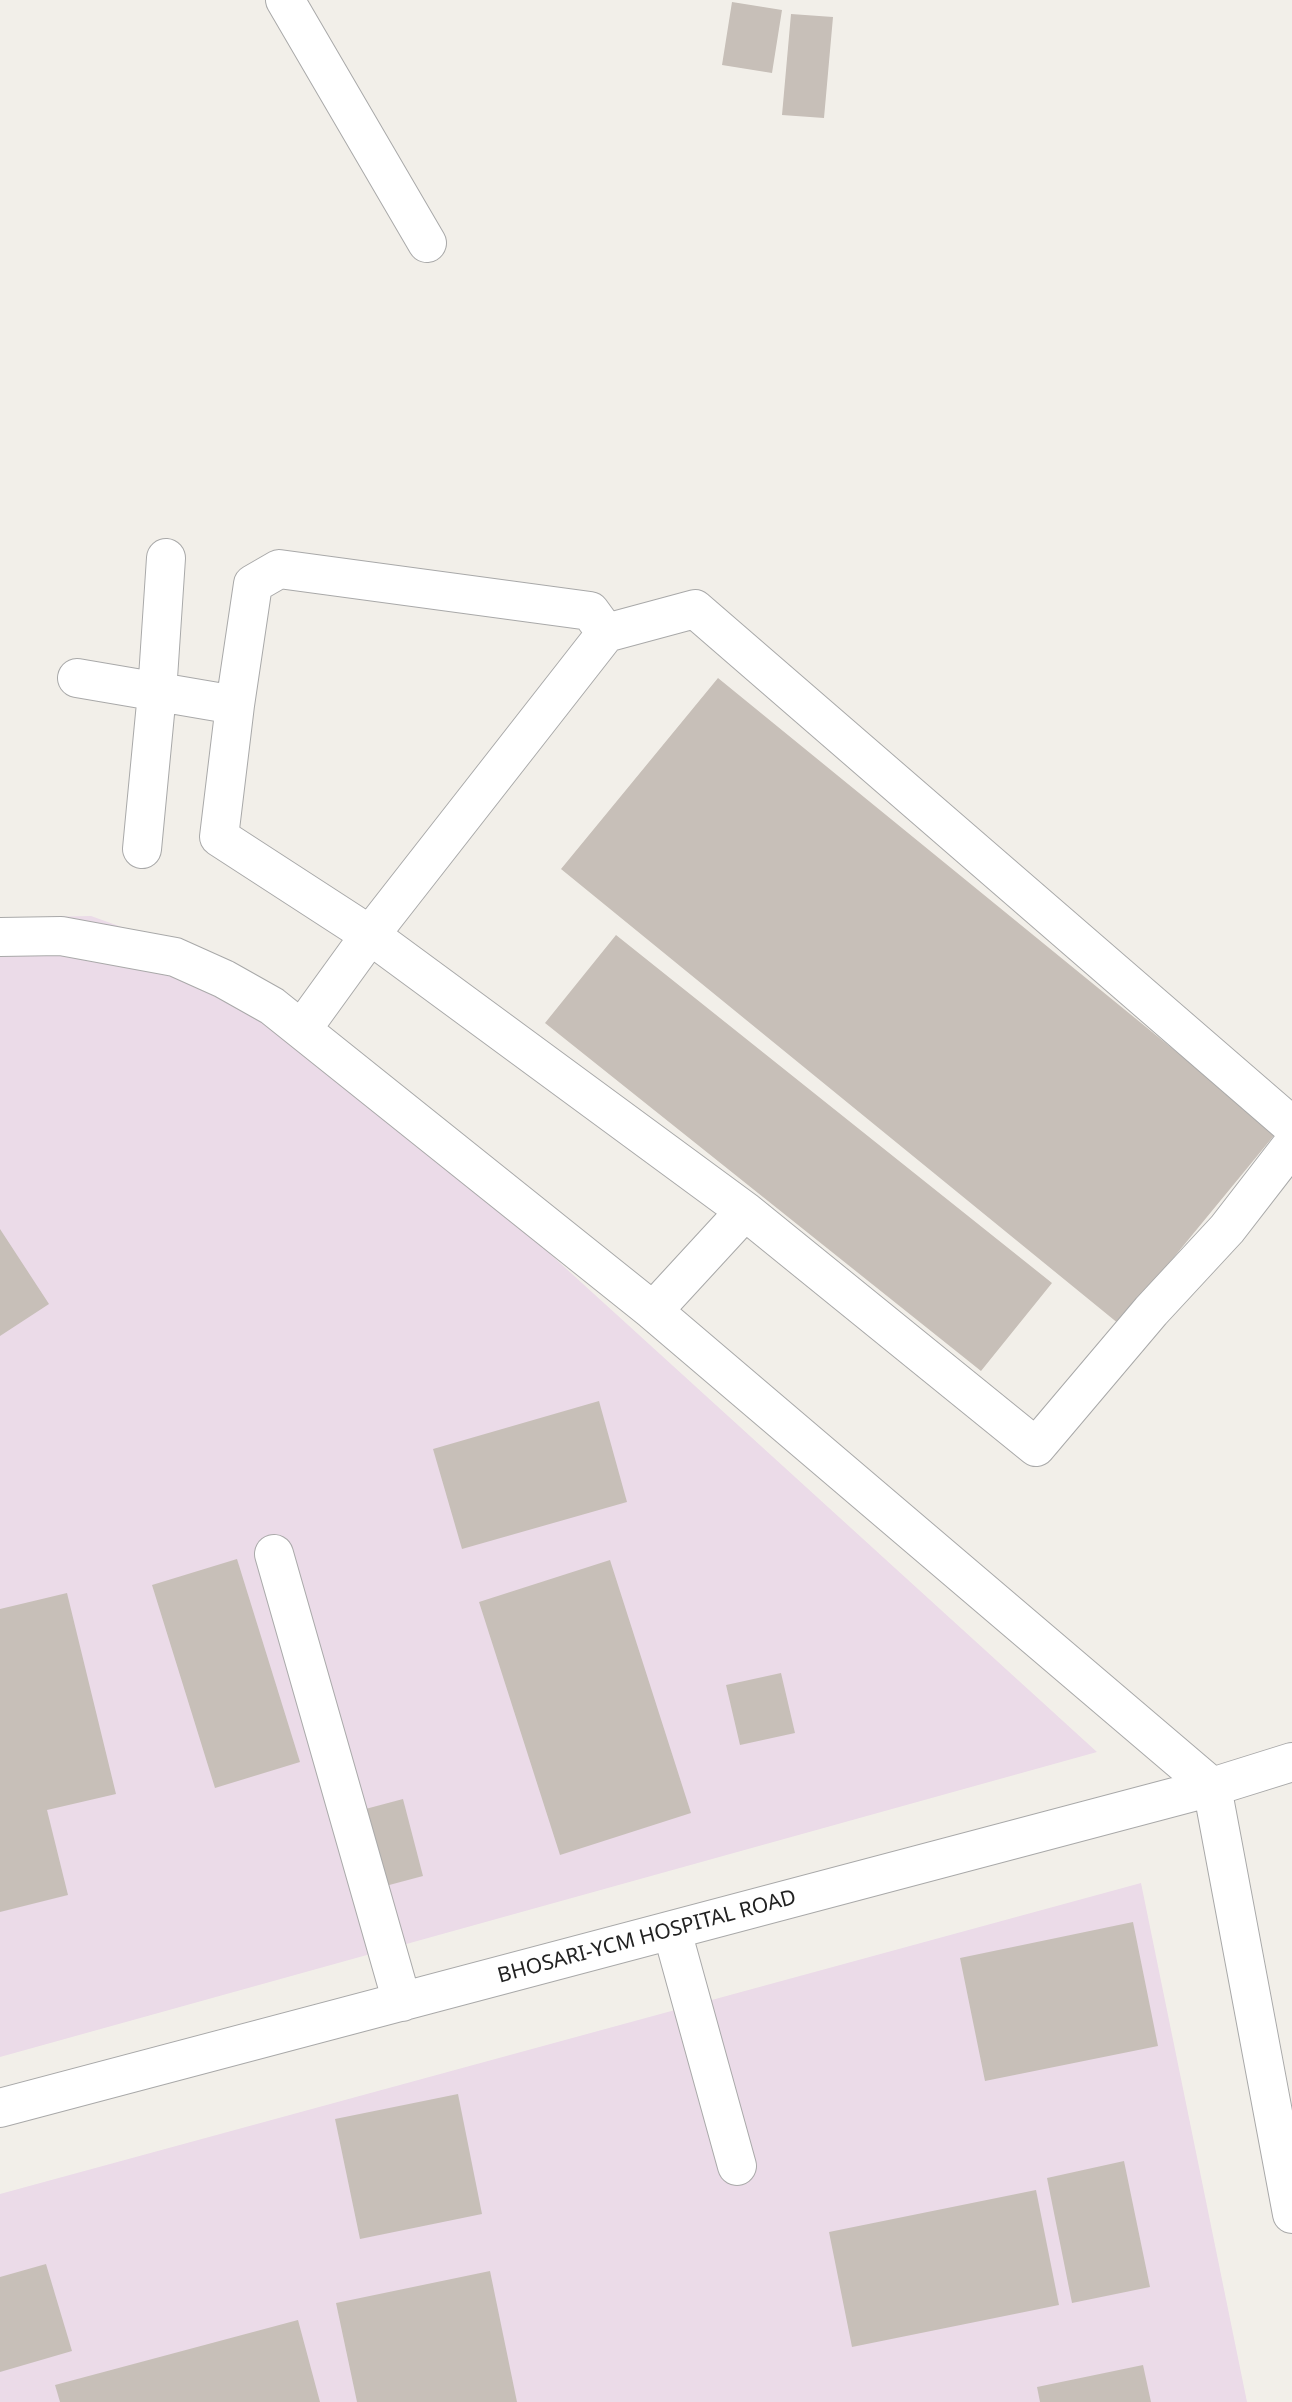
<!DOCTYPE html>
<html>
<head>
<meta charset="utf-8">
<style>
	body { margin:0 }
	canvas { display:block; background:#f2efe9 }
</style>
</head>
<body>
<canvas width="1292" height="2402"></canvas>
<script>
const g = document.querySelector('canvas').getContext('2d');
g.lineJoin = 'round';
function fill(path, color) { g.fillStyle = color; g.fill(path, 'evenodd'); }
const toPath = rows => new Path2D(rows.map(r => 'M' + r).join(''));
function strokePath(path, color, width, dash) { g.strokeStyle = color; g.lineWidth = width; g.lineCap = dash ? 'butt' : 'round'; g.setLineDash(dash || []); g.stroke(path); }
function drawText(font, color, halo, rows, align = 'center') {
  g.font = font + ' "Noto Sans",sans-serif'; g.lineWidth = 5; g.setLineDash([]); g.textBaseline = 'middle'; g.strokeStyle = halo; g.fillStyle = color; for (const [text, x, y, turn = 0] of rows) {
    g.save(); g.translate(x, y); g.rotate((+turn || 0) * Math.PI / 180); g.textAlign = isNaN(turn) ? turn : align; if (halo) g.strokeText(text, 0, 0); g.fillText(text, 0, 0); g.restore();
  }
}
fill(toPath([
	[91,916,236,968,1097,1752,0,2057,0,918],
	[1141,1883,1247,2402,0,2402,0,2194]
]), '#ebdbe8');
fill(toPath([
	[732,2,782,10,772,73,722,65],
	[791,14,833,17,824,118,782,115],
	[718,678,1276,1133,1119,1324,561,869],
	[616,935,1052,1283,981,1371,545,1023],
	[0,1229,49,1304,0,1336],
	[599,1401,627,1502,462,1549,433,1449],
	[237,1559,300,1762,215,1788,152,1585],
	[610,1560,691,1813,560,1855,479,1602],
	[67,1593,116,1794,47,1810,68,1895,0,1912,0,1609],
	[781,1673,795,1733,740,1745,726,1685],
	[403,1799,423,1876,378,1888,358,1811],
	[1133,1922,1158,2046,985,2081,960,1958],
	[458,2094,482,2214,360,2239,335,2119],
	[1124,2161,1150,2287,1072,2303,1047,2178],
	[1036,2190,1059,2305,852,2347,829,2232],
	[46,2264,72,2351,0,2372,0,2277],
	[490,2271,517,2402,357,2402,336,2303],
	[298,2320,320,2402,60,2402,55,2385],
	[1143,2365,1151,2402,1040,2402,1037,2387]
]), '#c7bfb8');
const minor = toPath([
	[285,0,427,243],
	[606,633,695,609,1292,1126],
	[77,678,235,705],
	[142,849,157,693,166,558],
	[0,937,61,936,175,957,224,979,272,1006,653,1311,1212,1787,1292,2214],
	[302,1029,370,935,606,633,590,611,279,569,253,584,235,705,219,837,370,935,745,1211,1036,1447,1151,1311,1227,1229,1292,1145],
	[653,1311,745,1211],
	[274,1554,402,2002],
	[672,1931,737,2166],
	[0,2108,1212,1787,1292,1762]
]);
strokePath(minor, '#a9a9a9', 40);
strokePath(minor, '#fff', 38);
drawText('21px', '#222', '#fff', [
	["BHOSARI-YCM HOSPITAL ROAD",647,1937,-15]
]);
</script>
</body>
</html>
